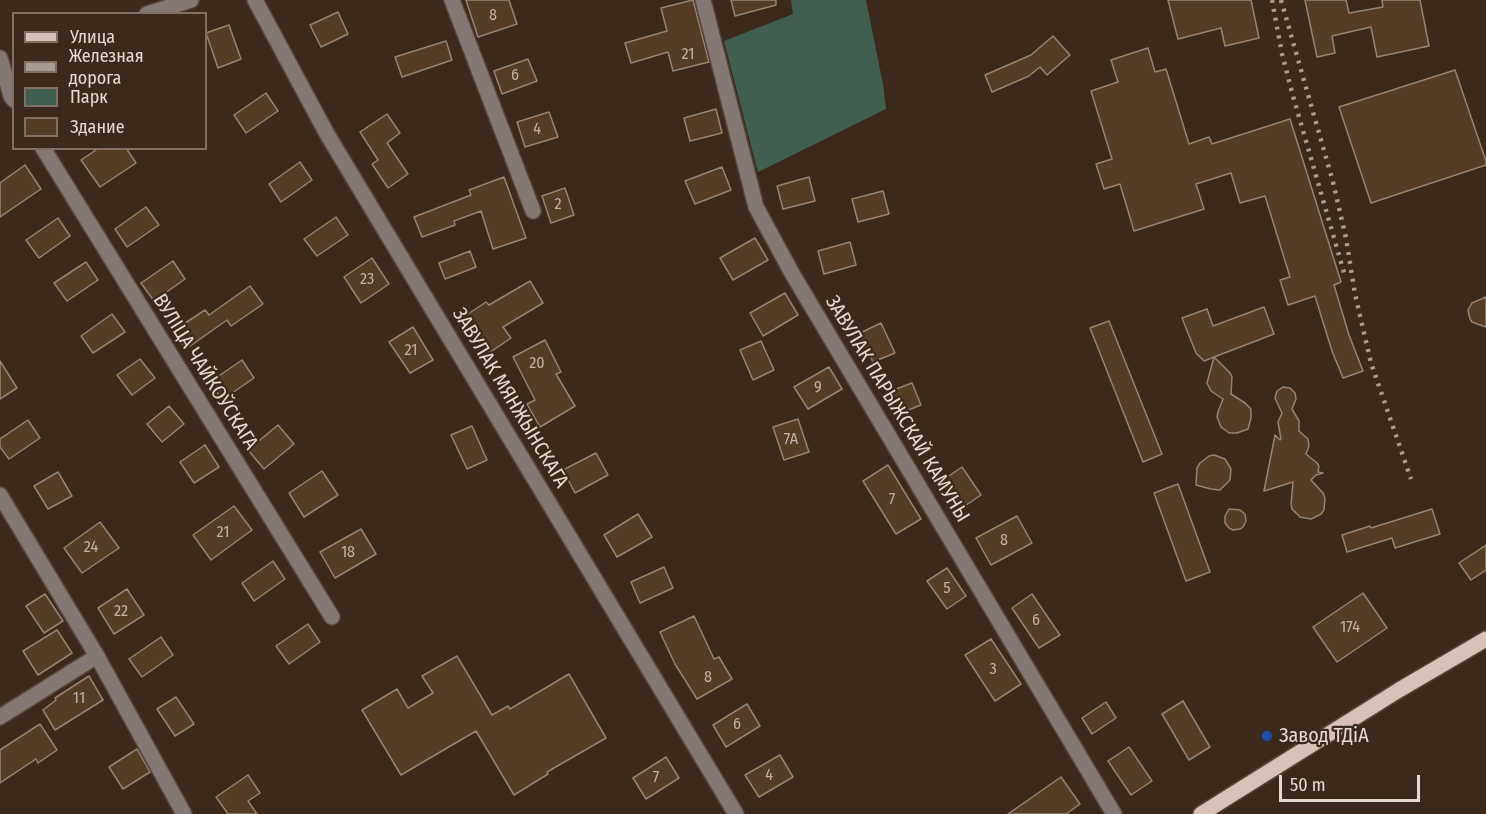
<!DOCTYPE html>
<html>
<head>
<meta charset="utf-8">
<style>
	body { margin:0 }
	#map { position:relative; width:1486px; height:814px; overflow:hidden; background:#3b2a1b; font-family:"Fira Sans Condensed",sans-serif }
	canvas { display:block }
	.legend { position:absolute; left:12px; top:12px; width:195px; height:138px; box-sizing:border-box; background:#3b2a1b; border:2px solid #7f7063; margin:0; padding:8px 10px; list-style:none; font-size:18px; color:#e5dad0 }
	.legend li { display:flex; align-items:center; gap:12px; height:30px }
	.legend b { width:30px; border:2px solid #7f7063 }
	.scale { position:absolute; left:1279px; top:775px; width:141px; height:27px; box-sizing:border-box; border:3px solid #e5dad0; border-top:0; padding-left:8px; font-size:18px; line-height:21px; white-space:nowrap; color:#e5dad0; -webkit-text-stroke:4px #3b2a1b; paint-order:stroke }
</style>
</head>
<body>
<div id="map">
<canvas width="1486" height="814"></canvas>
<ul class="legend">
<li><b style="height:8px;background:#d9c1b7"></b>Улица</li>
<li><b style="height:8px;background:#a89b8f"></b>Железная дорога</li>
<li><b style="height:16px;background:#405f51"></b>Парк</li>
<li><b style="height:16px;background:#553c24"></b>Здание</li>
</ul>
<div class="scale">50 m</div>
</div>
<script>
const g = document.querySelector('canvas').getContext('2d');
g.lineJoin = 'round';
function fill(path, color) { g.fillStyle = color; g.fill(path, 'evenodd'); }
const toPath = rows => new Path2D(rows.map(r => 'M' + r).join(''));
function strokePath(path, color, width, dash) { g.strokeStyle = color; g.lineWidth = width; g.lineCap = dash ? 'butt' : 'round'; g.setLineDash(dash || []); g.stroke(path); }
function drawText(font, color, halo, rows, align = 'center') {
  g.font = font + ' "Fira Sans Condensed",sans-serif'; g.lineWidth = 4.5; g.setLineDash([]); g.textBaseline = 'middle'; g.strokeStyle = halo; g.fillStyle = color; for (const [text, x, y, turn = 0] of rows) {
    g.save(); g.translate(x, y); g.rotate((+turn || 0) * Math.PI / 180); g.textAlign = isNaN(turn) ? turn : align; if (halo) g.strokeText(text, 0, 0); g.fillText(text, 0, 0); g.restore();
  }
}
fill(toPath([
	[791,0,866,0,883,84,886,109,758,172,724,41,793,14]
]), '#405f51');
const building = toPath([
	[466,0,509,0,517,24,478,37,466,0],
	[693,0,709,62,673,71,668,52,631,63,625,43,667,31,661,8,693,0],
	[731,0,776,0,776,5,735,16,731,0],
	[1168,0,1251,0,1259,38,1225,46,1221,28,1178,39,1168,0],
	[1305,0,1346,0,1349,13,1383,7,1382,0,1420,0,1429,46,1377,57,1371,27,1332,36,1335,53,1317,57,1305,0],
	[338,12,348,34,321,47,310,25,338,12],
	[229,25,241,59,218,68,206,33,229,25],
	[1053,36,1070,55,1047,75,1040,67,1029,76,992,92,985,75,1031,55,1053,36],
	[446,41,452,60,402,77,395,57,446,41],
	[1148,48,1155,72,1166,69,1189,144,1209,137,1212,144,1290,119,1341,282,1334,285,1349,335,1363,371,1343,378,1332,351,1315,296,1288,305,1280,280,1290,277,1265,196,1240,203,1231,173,1196,184,1204,209,1134,231,1120,184,1104,189,1096,164,1112,159,1091,91,1118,82,1111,60,1148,48],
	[528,59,537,81,502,94,494,71,528,59],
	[1455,70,1486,161,1486,165,1371,203,1339,107,1455,70],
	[266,93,278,111,246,133,234,115,266,93],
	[716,109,722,133,690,141,684,118,716,109],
	[549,112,558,137,525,147,517,122,549,112],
	[387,114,400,133,387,143,408,174,388,188,372,164,378,160,360,132,387,114],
	[99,148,126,148,136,163,100,187,81,160,99,148],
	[300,162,312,180,281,202,269,184,300,162],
	[25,165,41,189,0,217,0,183,25,165],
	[722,167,731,190,695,204,685,181,722,167],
	[504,177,526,238,493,249,481,211,454,221,455,225,422,237,414,217,471,195,469,190,504,177],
	[809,177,815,201,783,209,777,186,809,177],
	[565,188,574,215,551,223,542,196,565,188],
	[883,191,889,214,858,222,852,199,883,191],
	[146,207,159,225,127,247,115,229,146,207],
	[336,217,348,235,317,256,304,239,336,217],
	[58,218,70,236,39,258,26,240,58,218],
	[755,238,768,260,733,280,720,258,755,238],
	[850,242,856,265,824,274,818,251,850,242],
	[470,251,476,267,445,279,439,263,470,251],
	[372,258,389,284,361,303,344,277,372,258],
	[173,261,185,279,154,301,141,283,173,261],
	[86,262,98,280,67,301,54,283,86,262],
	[530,281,543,303,503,327,511,338,486,355,462,318,486,302,489,305,530,281],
	[250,286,263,304,231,326,227,320,186,349,173,331,205,310,209,315,250,286],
	[785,293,798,315,763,336,750,313,785,293],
	[1486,297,1486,327,1472,322,1470,319,1468,310,1472,303,1486,297],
	[1264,307,1274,334,1214,357,1230,373,1232,377,1231,394,1245,403,1251,409,1251,418,1248,429,1237,433,1229,433,1221,427,1217,417,1218,412,1223,399,1211,391,1207,383,1214,357,1204,361,1196,353,1182,318,1207,309,1213,326,1264,307],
	[112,314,125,332,93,353,81,336,112,314],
	[1109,321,1162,454,1143,462,1090,328,1109,321],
	[881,323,895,353,873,362,860,333,881,323],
	[413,327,433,360,410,373,389,342,413,327],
	[545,340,561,372,556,374,575,406,540,427,527,404,535,400,513,357,545,340],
	[761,341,774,370,753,380,740,350,761,341],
	[140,359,155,378,132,395,117,375,140,359],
	[242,360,254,378,222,400,210,382,242,360],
	[0,361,17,388,0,399,0,361],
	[829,367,842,389,808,409,794,387,829,367],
	[912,383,921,405,898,414,888,392,912,383],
	[1283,387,1290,388,1295,393,1296,399,1292,409,1299,421,1299,431,1308,439,1309,446,1306,454,1317,463,1319,466,1318,472,1323,473,1316,475,1311,480,1323,493,1325,498,1324,510,1321,514,1311,519,1300,517,1292,509,1291,504,1293,482,1264,491,1275,435,1280,440,1281,439,1278,422,1282,413,1275,398,1277,391,1283,387],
	[169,406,184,424,162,442,147,424,169,406],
	[798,419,809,452,784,460,773,427,798,419],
	[28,420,40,438,9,459,0,447,0,439,28,420],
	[278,425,294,444,264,469,248,450,278,425],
	[472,426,487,460,467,469,451,435,472,426],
	[205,445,219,467,194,483,180,462,205,445],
	[596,453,608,475,575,493,563,470,596,453],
	[1214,455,1225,459,1231,469,1230,480,1220,490,1211,489,1196,485,1197,468,1200,463,1209,456,1214,455],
	[888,465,921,519,896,534,863,481,888,465],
	[962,467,981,495,962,508,943,480,962,467],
	[322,471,338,495,304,517,289,493,322,471],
	[58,472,72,496,48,509,34,486,58,472],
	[1178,484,1210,572,1186,581,1154,493,1178,484],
	[234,506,252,530,211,560,193,535,234,506],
	[1229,509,1240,510,1245,514,1246,521,1243,527,1240,529,1233,530,1229,528,1225,523,1225,516,1229,509],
	[1432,509,1440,534,1395,548,1392,538,1347,552,1342,535,1370,526,1371,528,1432,509],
	[638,514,652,537,617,557,604,535,638,514],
	[1017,516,1032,543,991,565,976,538,1017,516],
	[100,522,119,548,82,573,64,548,100,522],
	[361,529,376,554,335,578,320,552,361,529],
	[1486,545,1486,570,1471,580,1459,563,1486,545],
	[273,561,285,579,254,601,242,583,273,561],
	[664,567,673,588,640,603,631,582,664,567],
	[947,568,966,596,947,609,927,581,947,568],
	[127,589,144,615,114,634,98,608,127,589],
	[1363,593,1387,628,1337,662,1313,627,1363,593],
	[45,594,63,621,44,633,26,606,45,594],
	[1032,594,1060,635,1039,648,1012,608,1032,594],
	[694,616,714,659,719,657,732,679,697,699,675,664,660,632,694,616],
	[308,624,320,642,289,664,276,646,308,624],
	[57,630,72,653,38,675,23,651,57,630],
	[161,637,173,655,142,677,129,659,161,637],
	[991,639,1021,684,995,701,965,655,991,639],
	[457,656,492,715,508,706,510,709,569,674,606,738,547,772,548,774,514,795,476,731,401,775,362,710,397,689,408,708,433,693,422,676,457,656],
	[89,676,103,700,55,730,43,710,56,700,55,698,89,676],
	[176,697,194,724,175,736,157,709,176,697],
	[1183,701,1210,747,1189,760,1162,714,1183,701],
	[1106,702,1116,718,1092,734,1082,718,1106,702],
	[747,704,760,726,726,747,713,725,747,704],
	[40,724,57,750,38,763,36,759,0,783,0,750,40,724],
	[1129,747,1152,781,1131,795,1108,761,1129,747],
	[137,749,150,772,123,789,109,767,137,749],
	[780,755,793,777,759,797,745,775,780,755],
	[666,757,679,778,646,799,633,778,666,757],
	[248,775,260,793,248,801,257,814,228,814,216,797,248,775],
	[1061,777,1080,804,1066,814,1008,814,1061,777]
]);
fill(building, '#553c24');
strokePath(building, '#978371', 1.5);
const minor = toPath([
	[255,0,327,134,736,814],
	[452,0,533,211],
	[703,0,756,207,793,275,1114,814],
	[147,14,191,0],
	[0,58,11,96,14,100],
	[43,148,332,617],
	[0,495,97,656,184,814],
	[0,717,97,656]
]);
const major = toPath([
	[1201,814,1399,690,1486,639]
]);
strokePath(minor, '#564638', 18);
strokePath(major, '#564638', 18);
strokePath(minor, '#837873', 15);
strokePath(major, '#d9c1b7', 15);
strokePath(toPath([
	[1272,0,1282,54,1293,96,1345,276],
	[1281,0,1333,182,1346,238,1355,294,1371,363,1411,479]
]), '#a89b8f', 4.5, [3, 6]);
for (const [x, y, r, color] of [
	[1267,736,6,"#1a4fb4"]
]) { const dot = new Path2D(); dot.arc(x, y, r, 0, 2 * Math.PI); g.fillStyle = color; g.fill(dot); strokePath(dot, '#3b2a1b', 2); }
drawText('16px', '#c1b2a5', null, [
	["8",493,16],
	["21",688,55],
	["6",515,76],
	["4",537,130],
	["2",558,205],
	["23",367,280],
	["21",411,351],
	["20",537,364],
	["9",818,388],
	["7А",791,440],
	["7",892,500],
	["21",223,533],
	["8",1004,541],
	["24",91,548],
	["18",348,553],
	["5",947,589],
	["22",121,612],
	["6",1036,621],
	["174",1350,628],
	["3",993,670],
	["8",708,678],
	["11",79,699],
	["6",737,725],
	["4",769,776],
	["7",656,778]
]);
drawText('20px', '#e5dad0', '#3b2a1b', [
	["ВУЛІЦА ЧАЙКОЎСКАГА",205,372,58],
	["ЗАВУЛАК МЯНЖЫНСКАГА",510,398,59],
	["ЗАВУЛАК ПАРЫЖСКАЙ КАМУНЫ",897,409,59]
]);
drawText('20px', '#e5dad0', '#3b2a1b', [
	["Завод ТДіА",1279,736]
], 'left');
</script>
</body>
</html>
